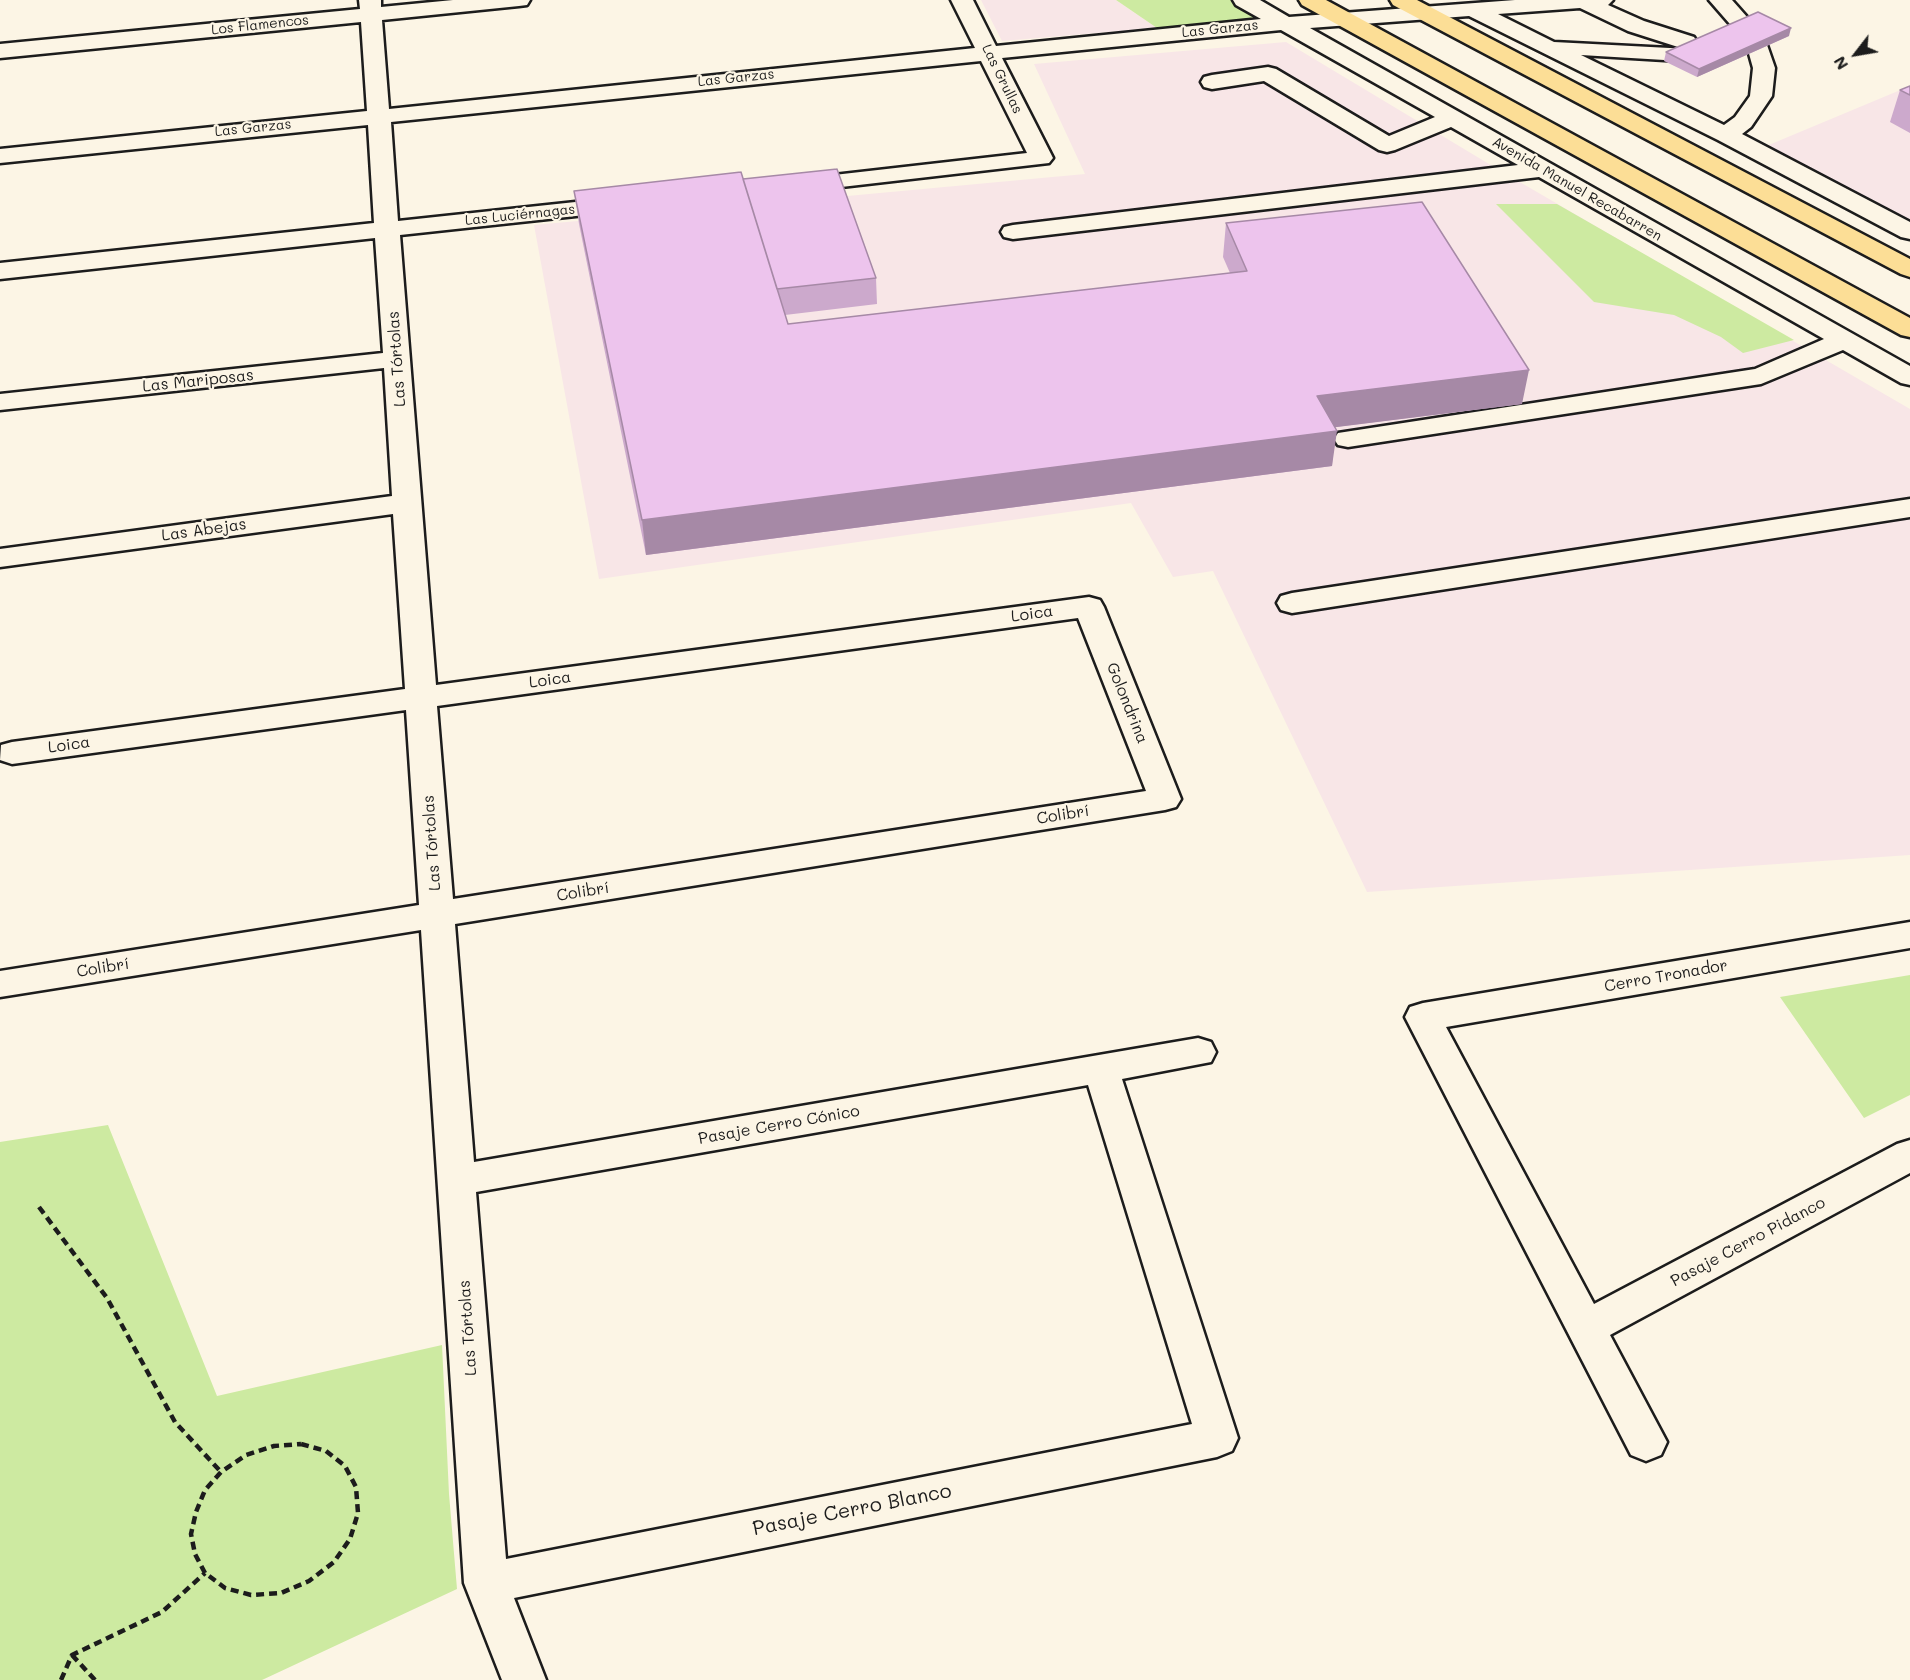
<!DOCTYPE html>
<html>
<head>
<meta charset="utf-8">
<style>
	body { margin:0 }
	#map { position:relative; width:1910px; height:1680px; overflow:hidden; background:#fcf5e5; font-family:Mali,sans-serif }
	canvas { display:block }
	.north { position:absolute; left:1826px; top:24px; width:60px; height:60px; -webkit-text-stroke:4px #fcf5e5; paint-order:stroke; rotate:239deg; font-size:16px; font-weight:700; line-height:24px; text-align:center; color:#1c1c1c }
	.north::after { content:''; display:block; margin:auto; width:21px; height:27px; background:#1c1c1c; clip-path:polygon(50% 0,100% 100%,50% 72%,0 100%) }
</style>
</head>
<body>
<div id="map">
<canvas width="1910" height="1680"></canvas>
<div class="north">N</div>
</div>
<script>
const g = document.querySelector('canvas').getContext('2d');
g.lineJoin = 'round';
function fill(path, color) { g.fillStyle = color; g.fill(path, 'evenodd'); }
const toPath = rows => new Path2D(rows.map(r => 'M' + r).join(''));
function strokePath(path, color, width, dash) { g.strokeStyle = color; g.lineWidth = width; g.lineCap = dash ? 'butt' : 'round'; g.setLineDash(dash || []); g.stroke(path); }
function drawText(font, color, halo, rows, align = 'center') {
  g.font = font + ' Mali,sans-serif'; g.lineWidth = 4.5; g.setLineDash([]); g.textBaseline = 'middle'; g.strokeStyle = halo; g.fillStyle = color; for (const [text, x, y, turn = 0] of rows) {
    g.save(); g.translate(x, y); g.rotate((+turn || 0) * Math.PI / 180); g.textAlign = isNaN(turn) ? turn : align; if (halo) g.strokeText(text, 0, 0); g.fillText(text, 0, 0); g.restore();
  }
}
fill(toPath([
	[981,0,1116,0,1157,28,1002,41],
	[1286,42,1494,167,1910,409,1910,855,1367,892,1213,571,1173,577,1131,503,599,579,534,225,1085,174,1034,64],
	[1910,86,1910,223,1764,147]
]), '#f8e6e7');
fill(toPath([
	[1116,0,1234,0,1268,19,1157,28],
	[1496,204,1557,204,1794,340,1743,353,1721,337,1674,315,1594,302],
	[1910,975,1910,1095,1864,1118,1780,997],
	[108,1125,217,1396,442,1345,449,1494,457,1589,262,1680,0,1680,0,1142]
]), '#cdeaa1');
const minor = toPath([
	[359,0,381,0,381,7,453,0,530,0,527,5,519,6,382,20,389,109,975,48,951,0,973,0,996,46,1261,19,1236,5,1233,0,1260,0,1289,17,1515,0,1613,0,1608,5,1644,21,1694,37,1697,42,1694,47,1686,49,1678,47,1628,31,1580,8,1498,14,1554,42,1689,49,1692,54,1689,59,1681,61,1581,55,1724,125,1735,117,1750,96,1753,68,1748,50,1751,45,1759,43,1767,45,1775,68,1772,96,1751,127,1742,134,1910,222,1910,239,1901,237,1718,140,1469,16,1310,28,1910,366,1910,385,1901,383,1843,350,1761,384,1348,447,1338,445,1334,439,1338,433,1755,369,1824,339,1539,177,1013,239,1004,237,1001,232,1004,227,1013,225,1518,165,1451,127,1395,150,1387,152,1379,150,1264,81,1212,89,1204,87,1201,82,1204,77,1212,75,1268,67,1276,69,1389,136,1435,117,1281,30,1002,58,1053,158,1049,163,798,192,790,190,786,185,790,180,1027,153,981,61,391,122,398,221,622,197,631,199,634,204,631,209,622,211,400,235,436,685,1089,597,1100,600,1104,607,1181,799,1176,807,1165,810,455,924,474,1162,1198,1038,1211,1042,1216,1052,1211,1062,1122,1079,1238,1438,1232,1451,1217,1457,514,1598,546,1680,502,1680,464,1583,421,930,0,997,0,971,419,905,406,710,12,764,0,760,1,745,12,742,405,689,393,514,0,567,0,549,392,496,384,368,0,410,0,394,383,353,375,238,0,279,0,263,374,223,368,125,0,163,0,149,367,111,361,22,0,58,0,44,360,9,359,0],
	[1078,618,1146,791,453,899,437,706,1078,618],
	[1088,1085,1192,1424,506,1559,476,1192,1088,1085],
	[1709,0,1732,0,1755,26,1752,31,1744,33,1736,31,1709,0],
	[1910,499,1910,517,1292,613,1281,610,1277,603,1281,596,1292,593,1910,499],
	[1910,922,1910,948,1446,1027,1594,1304,1897,1144,1910,1140,1910,1173,1610,1335,1667,1442,1661,1455,1646,1461,1631,1455,1405,1017,1410,1007,1423,1003,1910,922]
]);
const major = toPath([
	[1299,0,1326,0,1910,318,1910,337,1901,335,1302,5,1299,0],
	[1390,0,1417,0,1910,259,1910,277,1901,274,1393,5,1390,0]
]);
strokePath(minor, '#1c1c1c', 5);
strokePath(major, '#1c1c1c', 5);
strokePath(toPath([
	[39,1207,107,1298,175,1422,221,1472],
	[301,1444,326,1451,345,1466,356,1487,358,1513,350,1539,334,1562,309,1581,281,1593,251,1595,225,1588,205,1573,195,1554,191,1534,196,1512,205,1490,221,1472,246,1455,274,1446,301,1444],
	[72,1655,95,1680],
	[61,1680,72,1655,162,1612,205,1573]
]), '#1c1c1c', 4.5, [8, 5]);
fill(minor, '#fcf5e5');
fill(major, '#fcde96');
fill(toPath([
	[1789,36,1697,77,1664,61,1666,52],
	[1910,86,1910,133,1890,122,1900,90],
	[743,179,876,278,877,304,785,315,788,324,1230,273,1223,257,1226,223,1522,404,1335,427,1332,466,646,555,579,224,574,191]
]), '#cca9cc');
fill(toPath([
	[1791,28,1789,36,1697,77,1699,69],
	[1529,370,1522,404,1313,430,1317,396],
	[1337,431,1332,466,646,555,642,520]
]), '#a689a6');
const building = toPath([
	[1758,12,1791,28,1699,69,1666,52,1758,12],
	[1910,86,1910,95,1900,90,1910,86],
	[837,169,876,278,777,289,743,179,837,169],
	[741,172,788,324,1247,271,1226,223,1422,202,1529,370,1317,396,1337,431,642,520,574,191,741,172]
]);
fill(building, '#edc4ed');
strokePath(building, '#a689a6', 1.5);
drawText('14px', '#1c1c1c', '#fcf5e5', [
	["Los Flamencos",260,25,-6],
	["Las Garzas",1220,29,-6],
	["Las Garzas",736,78,-6],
	["Las Grullas",1002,79,64],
	["Las Garzas",253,128,-6],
	["Avenida Manuel Recabarren",1577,189,30],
	["Las Luciérnagas",520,215,-6]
]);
drawText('16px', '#1c1c1c', '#fcf5e5', [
	["Las Tórtolas",397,359,-94],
	["Las Mariposas",198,381,-6],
	["Las Abejas",204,530,-8],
	["Loica",1032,614,-8],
	["Loica",550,680,-8],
	["Golondrina",1127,703,68],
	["Loica",69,745,-8],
	["Colibrí",1063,815,-9],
	["Las Tórtolas",432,843,-94],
	["Colibrí",583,892,-9],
	["Colibrí",103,968,-9],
	["Cerro Tronador",1666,976,-10],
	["Pasaje Cerro Cónico",779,1125,-10],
	["Pasaje Cerro Pidanco",1748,1242,-28],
	["Las Tórtolas",468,1328,-94]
]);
drawText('20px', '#1c1c1c', '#fcf5e5', [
	["Pasaje Cerro Blanco",852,1510,-11]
]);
</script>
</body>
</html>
